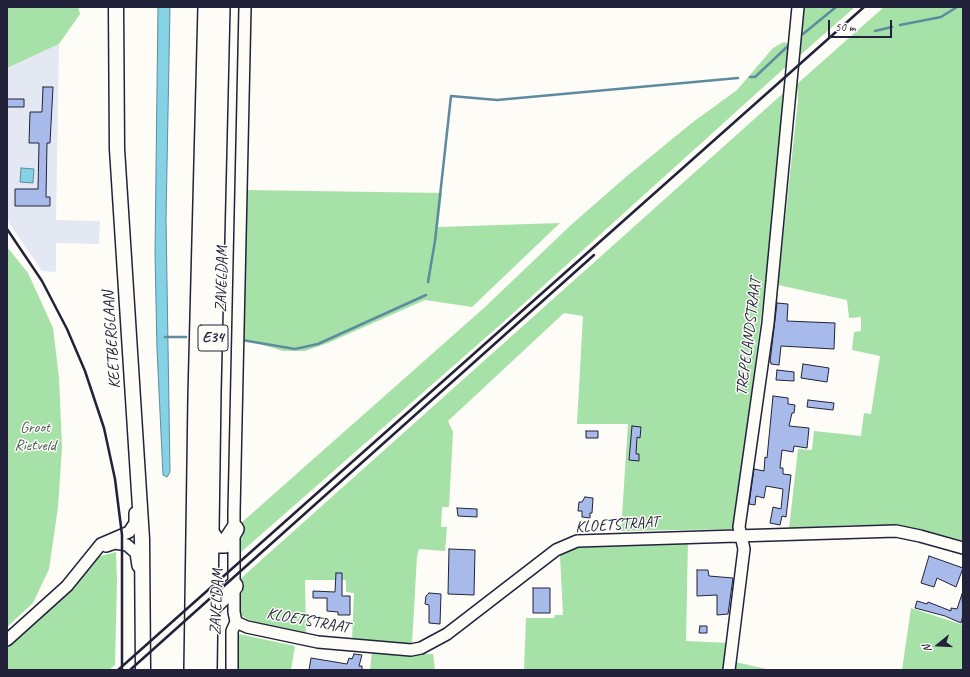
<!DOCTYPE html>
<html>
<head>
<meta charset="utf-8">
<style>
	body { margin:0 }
	#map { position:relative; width:970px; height:677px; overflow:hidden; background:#fdfcf7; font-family:Caveat,sans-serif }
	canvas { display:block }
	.frame { position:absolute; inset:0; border:8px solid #22223b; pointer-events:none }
	.north { position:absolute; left:918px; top:625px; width:40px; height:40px; -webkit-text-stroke:3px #fdfcf7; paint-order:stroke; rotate:252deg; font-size:11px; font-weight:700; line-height:16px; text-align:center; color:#22223b }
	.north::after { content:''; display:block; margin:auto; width:14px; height:18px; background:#22223b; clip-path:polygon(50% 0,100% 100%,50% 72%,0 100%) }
	.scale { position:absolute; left:828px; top:20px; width:64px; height:18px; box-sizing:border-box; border:2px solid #22223b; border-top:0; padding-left:5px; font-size:12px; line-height:14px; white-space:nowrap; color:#22223b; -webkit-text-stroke:3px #fdfcf7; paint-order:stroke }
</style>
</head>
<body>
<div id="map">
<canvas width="970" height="677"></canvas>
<div class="frame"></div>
<div class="north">N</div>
<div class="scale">50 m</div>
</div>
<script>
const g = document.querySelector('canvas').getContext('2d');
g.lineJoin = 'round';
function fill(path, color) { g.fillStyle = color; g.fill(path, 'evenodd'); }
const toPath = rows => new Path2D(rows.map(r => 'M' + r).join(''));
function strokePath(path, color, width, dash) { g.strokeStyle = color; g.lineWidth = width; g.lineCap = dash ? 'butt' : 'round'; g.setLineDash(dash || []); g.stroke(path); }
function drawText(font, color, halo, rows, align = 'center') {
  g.font = font + ' Caveat,sans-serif'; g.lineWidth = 3; g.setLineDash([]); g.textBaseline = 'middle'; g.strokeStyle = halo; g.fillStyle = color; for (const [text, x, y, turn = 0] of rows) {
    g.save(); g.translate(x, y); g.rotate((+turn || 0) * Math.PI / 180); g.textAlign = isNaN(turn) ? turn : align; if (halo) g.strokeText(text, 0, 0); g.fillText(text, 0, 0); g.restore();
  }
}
fill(toPath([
	[59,44,56,220,100,221,99,244,56,243,56,272,42,271,7,220,7,68]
]), '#e4e8f3');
fill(toPath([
	[7,7,78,7,80,14,59,44,7,68],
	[802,7,855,7,798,57],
	[884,7,963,7,962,540,910,527,851,525,789,529,798,449,812,450,814,431,861,436,864,413,871,414,880,356,852,350,854,332,861,331,861,317,849,318,847,300,778,285,798,100,797,84],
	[784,42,792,45,790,63,501,324,240,553,240,524,485,307,572,224,627,176,693,122,737,90,773,48],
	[789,88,735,529,621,531,628,424,577,424,583,316,564,313,448,421,453,432,449,507,442,507,441,527,447,527,445,551,419,549,417,556,412,644,352,641,354,593,346,592,346,580,305,580,306,633,255,623,242,616,240,608,239,580],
	[245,190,442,193,438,227,560,223,472,307,425,300,328,343,305,351,283,351,243,339],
	[7,247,28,273,53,328,59,378,62,447,58,507,49,569,33,603,7,627],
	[688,539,686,641,730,643,726,670,524,670,526,618,554,618,555,615,563,615,560,555,567,549,573,546],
	[116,552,117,580,115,665,109,670,7,670,7,648,71,590,97,557],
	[911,608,963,625,963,670,902,670],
	[239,634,295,646,291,670,236,670,236,637],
	[372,652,433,654,435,670,370,670],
	[735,662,771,670,735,670]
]), '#a6e1a7');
const water = toPath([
	[158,7,170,7,166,219,170,472,167,477,163,475,157,349,155,253,158,7],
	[21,168,34,169,33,183,20,182,21,168]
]);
fill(water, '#85d2e4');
strokePath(water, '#5d8ca0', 1);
strokePath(toPath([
	[900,25,941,17,957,7],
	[875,31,892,27],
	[803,34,836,7],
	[750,77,755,77,788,46],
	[428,282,435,241,451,96,497,100,738,78],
	[165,337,186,337],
	[242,340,295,349,318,344,426,295]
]), '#5d8ca0', 2.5);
const building = toPath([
	[43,87,53,87,50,143,47,143,46,197,50,197,50,206,15,206,15,189,38,189,39,143,29,143,30,112,42,112,43,87],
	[7,99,24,99,24,107,7,107,7,99],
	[777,303,788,304,787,321,835,323,834,349,781,346,779,365,771,364,771,362,770,362,777,303],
	[803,364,829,368,827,382,801,378,803,364],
	[777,370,794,372,794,381,776,380,777,370],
	[773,396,788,398,788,404,795,405,794,413,792,413,789,426,809,428,807,448,794,446,793,452,782,450,780,468,783,468,783,474,791,475,786,517,782,516,780,525,770,523,773,507,781,509,783,489,766,486,764,498,756,496,755,505,749,504,754,469,764,471,765,457,767,458,773,396],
	[808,400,834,403,833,410,807,407,808,400],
	[632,426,641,427,640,438,637,437,636,454,639,454,639,461,629,460,632,426],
	[586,431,598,431,598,438,586,438,586,431],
	[585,497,593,498,592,513,590,513,590,518,582,517,582,511,578,511,579,502,582,502,585,497],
	[457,508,477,509,477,517,458,516,457,508],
	[449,549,475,550,474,595,448,594,449,549],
	[929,556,963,568,956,587,937,578,934,587,921,583,929,556],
	[697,570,708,570,709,576,733,578,728,614,717,615,717,595,697,596,697,570],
	[336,573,342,573,342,596,350,596,350,615,338,615,338,612,327,611,327,598,313,598,313,591,335,592,336,573],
	[533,588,550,588,550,613,533,613,533,588],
	[429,593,441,594,440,624,429,623,429,605,425,604,426,596,429,593],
	[962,594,963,615,961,623,945,616,915,608,917,601,927,604,928,602,951,611,951,608,957,609,962,594],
	[700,626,707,626,707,633,699,633,700,626],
	[354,654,362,655,359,666,362,666,362,670,309,670,311,658,347,664,349,658,352,659,354,654]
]);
fill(building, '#a8bae9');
strokePath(building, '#22223b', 1);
const minor = toPath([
	[106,546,115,543,127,545,136,553,138,566],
	[236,622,247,627,318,642,411,650,421,648,447,634,556,550,577,541,896,531,920,536,963,548],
	[7,640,67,586,101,544,129,532,135,523,135,513],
	[232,670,232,631,236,622,234,612,234,512,245,7],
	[729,670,744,549,739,527,768,323,798,7]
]);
const major = toPath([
	[116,7,117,149,142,539,143,670]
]);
const highway = toPath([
	[209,531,218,544,225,544,235,529],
	[208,611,234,586],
	[193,670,197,396,207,7],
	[208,670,212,392,221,7]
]);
strokePath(minor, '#22223b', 14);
strokePath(major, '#22223b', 17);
strokePath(highway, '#22223b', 20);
strokePath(minor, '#fdfcf7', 11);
strokePath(major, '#fdfcf7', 14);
strokePath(highway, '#fdfcf7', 17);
strokePath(toPath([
	[7,229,42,281,67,329,85,371,104,428,115,479,122,535,122,670],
	[118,670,864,7],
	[130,670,594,255]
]), '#22223b', 2.5);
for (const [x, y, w] of [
	[213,338,30]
]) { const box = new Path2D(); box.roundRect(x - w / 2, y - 13, w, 26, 3); g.fillStyle = '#fdfcf7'; g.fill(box); strokePath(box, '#22223b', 1); }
drawText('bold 15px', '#22223b', null, [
	["E34",213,338]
]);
drawText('16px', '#22223b', '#fdfcf7', [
	["ZAVELDAM",222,279,-89],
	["TREPELANDSTRAAT",749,337,-83],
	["KEETBERGLAAN",112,340,-94],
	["KLOETSTRAAT",617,525,-4],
	["ZAVELDAM",217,602,-88],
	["KLOETSTRAAT",308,621,10]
]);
drawText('16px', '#4a5b5b', '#fdfcf7', [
	["Groot",35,428],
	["Rietveld",35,446]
]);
</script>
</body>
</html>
